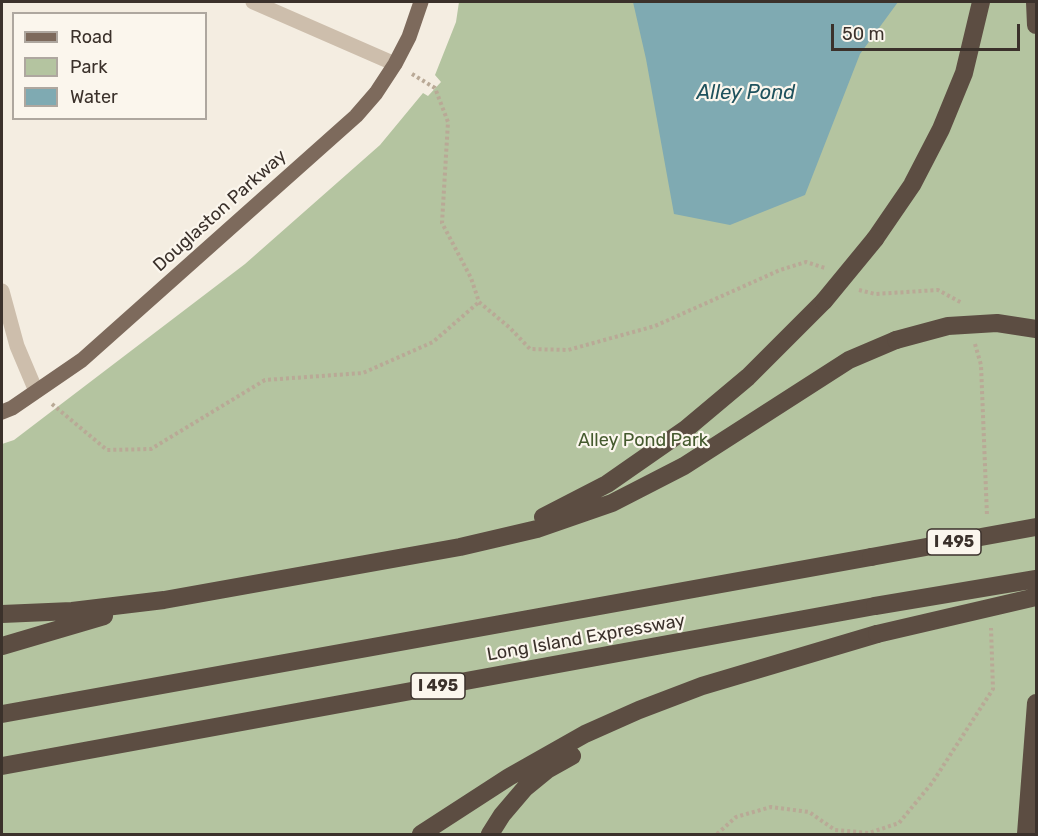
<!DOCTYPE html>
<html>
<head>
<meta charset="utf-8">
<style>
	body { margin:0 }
	#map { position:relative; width:1038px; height:836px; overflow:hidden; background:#f4ede1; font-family:Rubik,sans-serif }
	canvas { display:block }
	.frame { position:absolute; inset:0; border:3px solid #3b312b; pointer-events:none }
	.legend { position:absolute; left:12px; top:12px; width:195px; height:108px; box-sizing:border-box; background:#fbf6ed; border:2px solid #aea79f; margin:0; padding:8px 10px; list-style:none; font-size:18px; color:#3b312b }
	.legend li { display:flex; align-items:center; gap:12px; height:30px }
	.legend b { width:30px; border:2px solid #aea79f }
	.scale { position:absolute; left:831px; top:24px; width:189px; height:27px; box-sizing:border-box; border:3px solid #3b312b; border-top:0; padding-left:8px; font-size:18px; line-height:21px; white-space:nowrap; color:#3b312b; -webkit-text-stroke:4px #fbf6ed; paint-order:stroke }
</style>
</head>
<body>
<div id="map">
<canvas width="1038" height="836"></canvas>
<div class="frame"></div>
<ul class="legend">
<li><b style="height:8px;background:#7d6a5c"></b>Road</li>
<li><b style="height:16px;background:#b4c4a0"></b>Park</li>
<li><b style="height:16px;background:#7faab2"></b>Water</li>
</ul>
<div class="scale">50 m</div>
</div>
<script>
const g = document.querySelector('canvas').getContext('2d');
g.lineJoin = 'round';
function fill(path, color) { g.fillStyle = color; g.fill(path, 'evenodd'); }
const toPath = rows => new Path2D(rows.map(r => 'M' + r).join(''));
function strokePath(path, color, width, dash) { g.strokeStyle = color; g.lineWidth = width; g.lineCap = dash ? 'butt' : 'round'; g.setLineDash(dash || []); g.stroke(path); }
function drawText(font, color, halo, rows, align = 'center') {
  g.font = font + ' Rubik,sans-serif'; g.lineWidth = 4.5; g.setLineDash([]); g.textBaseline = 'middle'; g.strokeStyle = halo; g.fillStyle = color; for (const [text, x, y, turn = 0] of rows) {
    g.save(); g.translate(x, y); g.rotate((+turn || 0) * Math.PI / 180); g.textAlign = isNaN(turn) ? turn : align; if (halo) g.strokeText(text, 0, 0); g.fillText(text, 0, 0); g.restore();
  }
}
fill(toPath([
	[459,2,1036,2,1036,834,2,834,2,444,14,440,245,264,380,145,423,93,428,96,441,82,435,75,456,22]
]), '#b4c4a0');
fill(toPath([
	[633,2,898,2,860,54,805,195,730,225,674,214,646,59]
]), '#7faab2');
strokePath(toPath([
	[412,74,435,88,448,122,442,223,471,278,479,302,510,328,530,349,568,350,655,326,780,270,806,262,825,268],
	[859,290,875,294,938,290,962,303],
	[975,344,981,365,987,516],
	[52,404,107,450,151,449,265,380,363,373,433,342,479,302],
	[717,834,736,817,771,807,809,812,835,830,869,833,899,823,932,783,993,689,991,628]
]), '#b9a996', 4, [3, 3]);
strokePath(toPath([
	[253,2,395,64],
	[2,291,17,346,36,391]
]), '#cdbeac', 15);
strokePath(toPath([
	[2,412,12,408,82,360,356,116,376,93,395,64,409,37,421,2]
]), '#7d6a5c', 15);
strokePath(toPath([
	[1035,2,1036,25],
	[875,239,912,185,941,129,964,73,981,2],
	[543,517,607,484,686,429,748,377,824,301],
	[2,614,72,611,164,600,460,547,537,529,612,503,684,466,849,360,896,340],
	[2,646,104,616],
	[2,714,871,557],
	[2,766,875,606],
	[421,834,509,777,585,734,639,710,702,686,877,634],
	[490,834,502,815,525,788,547,770,572,756],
	[1026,834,1036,703]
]), '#5c4d42', 18);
strokePath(toPath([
	[824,301,875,239],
	[896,340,948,326,997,323,1036,329],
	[871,557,1036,527],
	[875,606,1036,579],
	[877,634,1036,597]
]), '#5c4d42', 18);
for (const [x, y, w] of [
	[954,542,54],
	[438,686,54]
]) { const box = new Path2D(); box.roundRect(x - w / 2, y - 13, w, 26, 4.5); g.fillStyle = '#fbf6ed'; g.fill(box); strokePath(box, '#3b312b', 1.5); }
drawText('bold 16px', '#3b312b', null, [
	["I 495",954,542],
	["I 495",438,686]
]);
drawText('18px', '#3b312b', '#fbf6ed', [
	["Douglaston Parkway",220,211,-42],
	["Long Island Expressway",586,638,-10]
]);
drawText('18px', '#455a2e', '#fbf6ed', [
	["Alley Pond Park",643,441]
]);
drawText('italic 20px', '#1f525d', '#fbf6ed', [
	["Alley Pond",746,93]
]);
</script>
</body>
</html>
